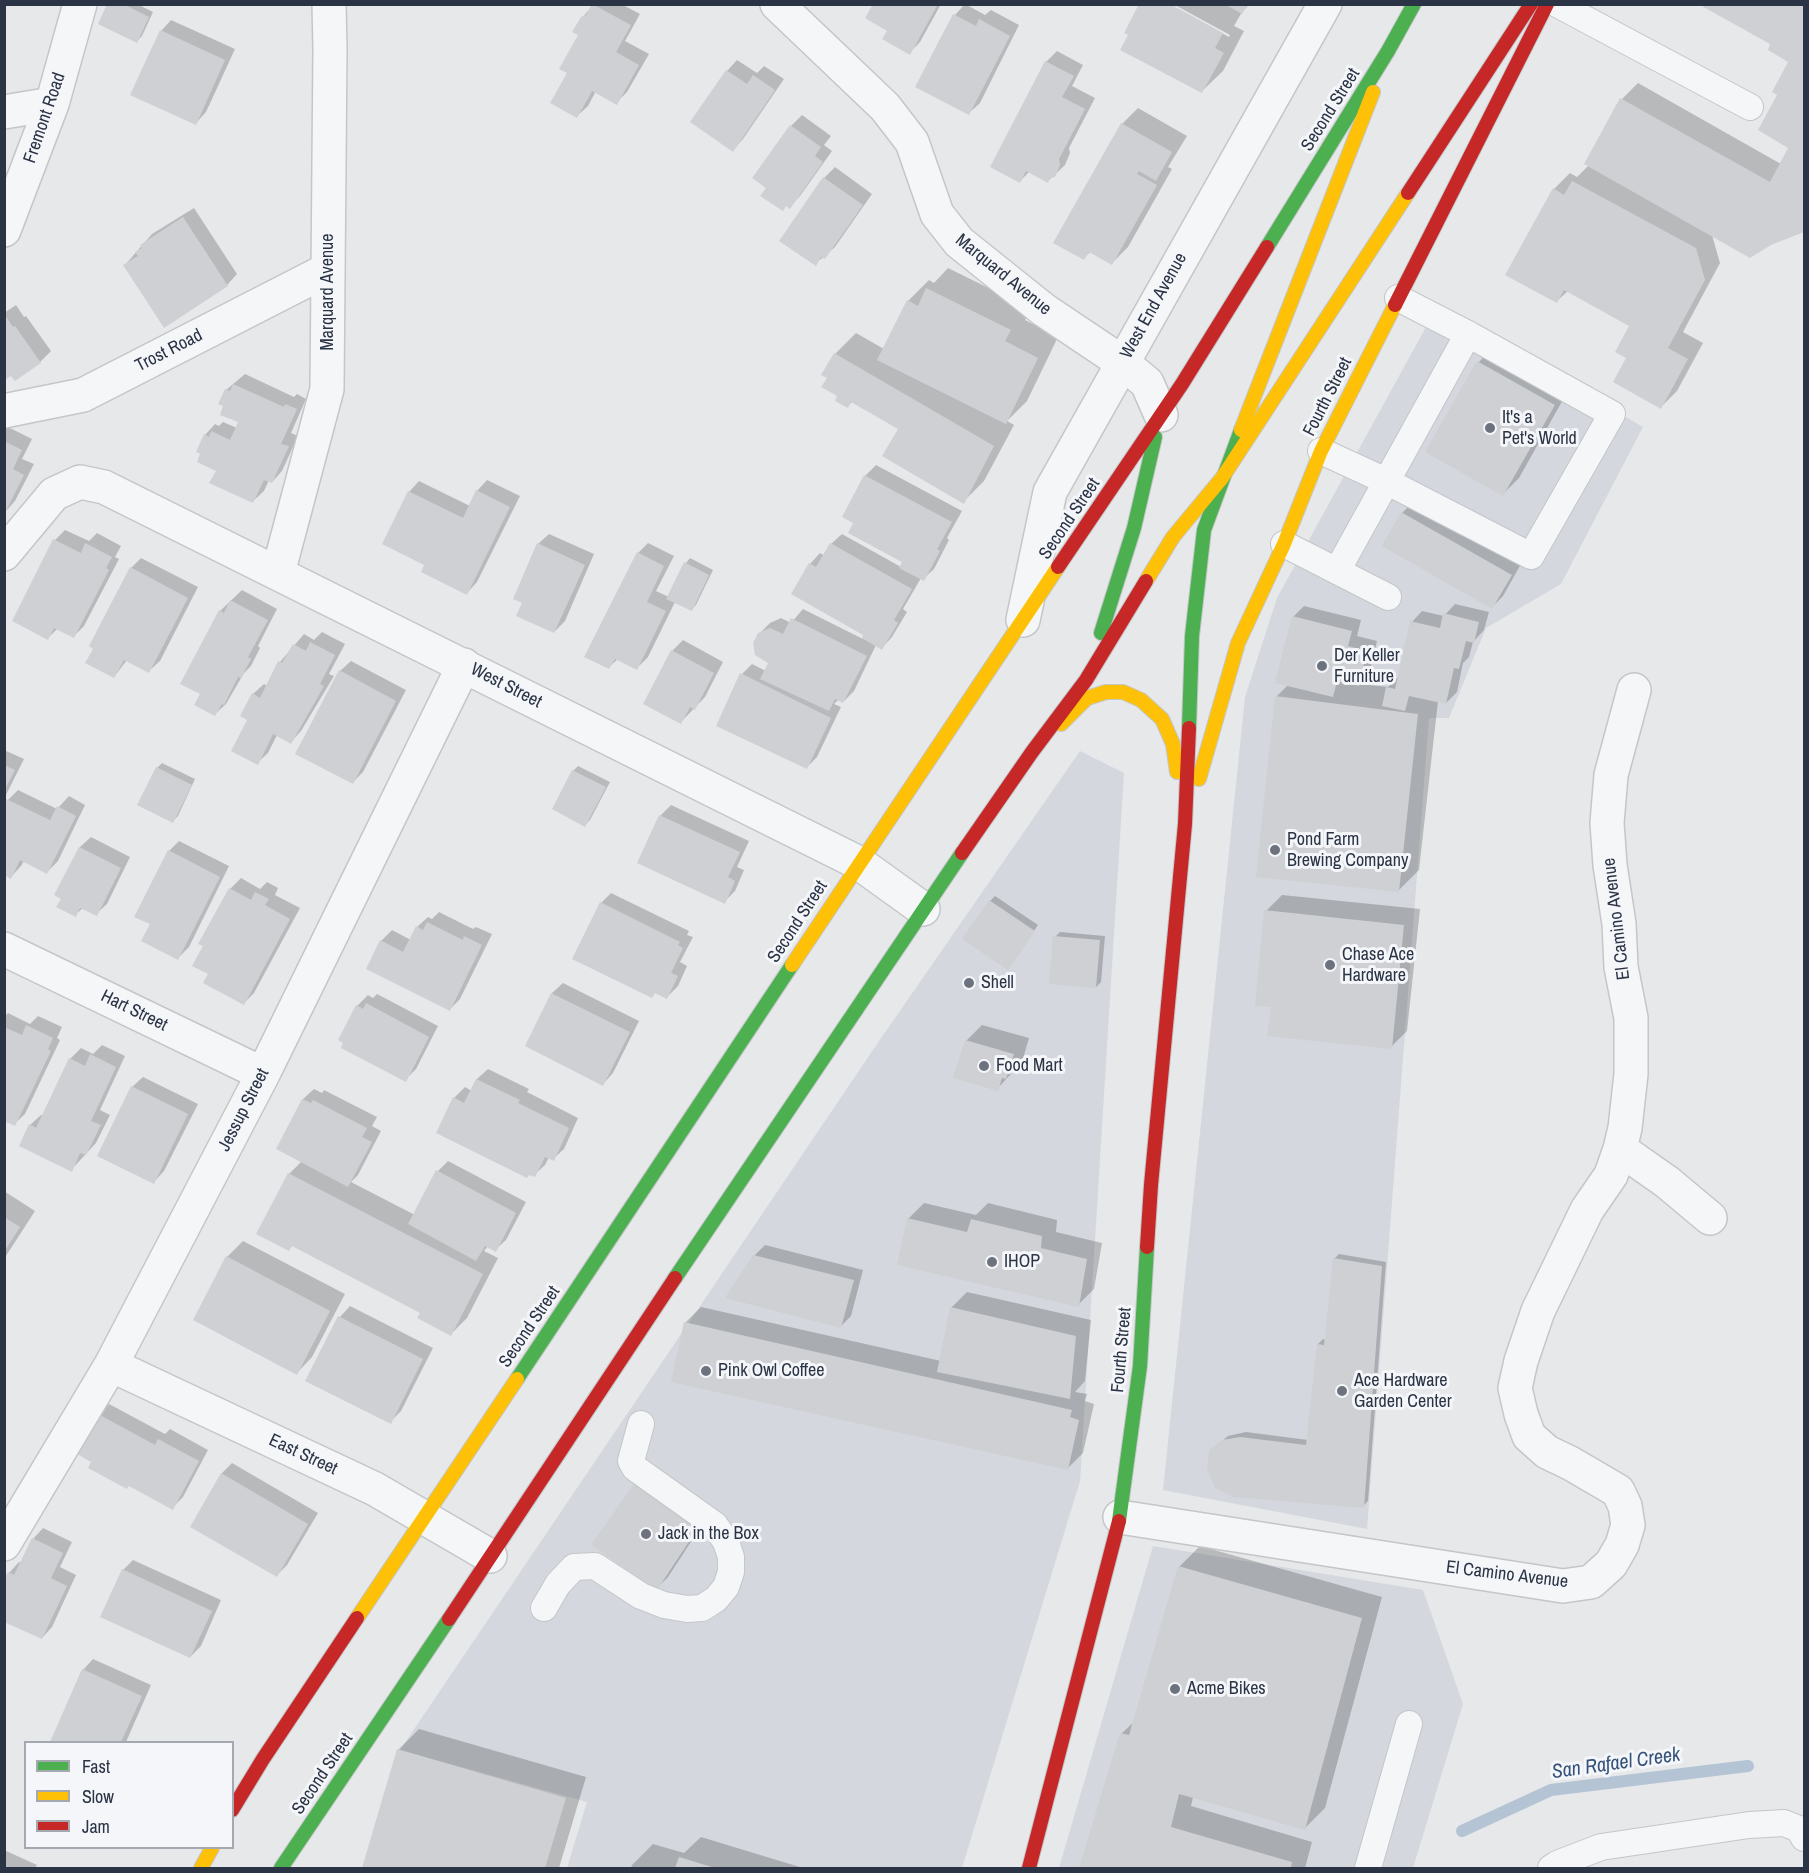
<!DOCTYPE html>
<html>
<head>
<meta charset="utf-8">
<style>
	body { margin:0 }
	#map { position:relative; width:1809px; height:1873px; overflow:hidden; background:#e6e8ea; font-family:"Archivo Narrow",sans-serif }
	canvas { display:block }
	.frame { position:absolute; inset:0; border:6px solid #2b3445; pointer-events:none }
	.legend { position:absolute; left:24px; top:1741px; width:210px; height:108px; box-sizing:border-box; background:#f4f6f9; border:2px solid #a4a8b1; margin:0; padding:8px 10px; list-style:none; font-size:18px; color:#2b3445 }
	.legend li { display:flex; align-items:center; gap:12px; height:30px }
	.legend b { width:30px; border:2px solid #a4a8b1 }
</style>
</head>
<body>
<div id="map">
<canvas width="1809" height="1873"></canvas>
<div class="frame"></div>
<ul class="legend">
<li><b style="height:8px;background:#4caf50"></b>Fast</li>
<li><b style="height:8px;background:#ffc107"></b>Slow</li>
<li><b style="height:8px;background:#c62828"></b>Jam</li>
</ul>
</div>
<script>
const g = document.querySelector('canvas').getContext('2d');
g.lineJoin = 'round';
function fill(path, color) { g.fillStyle = color; g.fill(path, 'evenodd'); }
const toPath = rows => new Path2D(rows.map(r => 'M' + r).join(''));
function strokePath(path, color, width, dash) { g.strokeStyle = color; g.lineWidth = width; g.lineCap = dash ? 'butt' : 'round'; g.setLineDash(dash || []); g.stroke(path); }
function drawText(font, color, halo, rows, align = 'center') {
  g.font = font + ' "Archivo Narrow",sans-serif'; g.lineWidth = 6; g.setLineDash([]); g.textBaseline = 'middle'; g.strokeStyle = halo; g.fillStyle = color; for (const [text, x, y, turn = 0] of rows) {
    g.save(); g.translate(x, y); g.rotate((+turn || 0) * Math.PI / 180); g.textAlign = isNaN(turn) ? turn : align; if (halo) g.strokeText(text, 0, 0); g.fillText(text, 0, 0); g.restore();
  }
}
fill(toPath([
	[1437,307,1643,427,1561,584,1486,628,1449,718,1429,718,1367,1529,1163,1490,1245,697,1277,598],
	[1080,751,1124,773,1080,1481,962,1868,567,1868,587,1802,400,1750,877,1044],
	[1153,1546,1423,1590,1463,1704,1413,1868,1059,1868]
]), '#d4d7dd');
fill(toPath([
	[108,4,137,4,153,12,142,36,137,41],
	[594,4,621,4,640,14,625,41,649,54,627,92,616,103,596,91,588,106,577,116,569,72,580,35,582,18],
	[874,4,941,4,920,42,909,53,889,31],
	[965,4,985,15,991,10,1019,25,980,103,969,113,917,86,955,15],
	[1167,4,1229,37,1230,35,1173,4,1250,4,1242,12,1234,26,1244,31,1223,71,1202,91,1130,35],
	[1703,4,1804,4,1804,230,1799,234,1712,235,1720,263,1683,332,1703,343,1677,391,1661,407,1628,357,1631,325,1568,291,1557,301,1554,189,1570,173,1577,177,1589,165,1586,163,1622,99,1638,83,1781,164,1790,147,1779,94,1790,62,1772,43],
	[171,20,235,49,206,112,196,123,161,31],
	[1057,51,1083,65,1072,86,1095,98,1069,148,1070,153,1065,165,1048,181,1030,171,1020,181,1046,62],
	[737,60,757,73,764,66,784,79,743,139,733,150,727,71],
	[1138,108,1187,136,1168,167,1172,169,1128,247,1112,263,1091,251,1084,258,1122,124],
	[802,115,831,136,824,145,832,151,800,196,789,207,754,178,791,126],
	[835,167,872,194,835,247,815,264,781,240,824,178],
	[194,208,237,274,227,285,125,265,152,234],
	[948,268,1031,309,1025,320,1058,337,1027,401,1007,421,1014,425,984,481,963,502,900,429,853,401,848,406,839,396,829,378,835,354,856,333,884,349,908,301,929,280,934,283],
	[16,305,24,317,26,316,51,351,40,362,4,379,4,313],
	[1494,346,1569,389,1519,478,1503,494,1427,451,1479,362],
	[245,374,294,397,297,394,306,399,291,433,298,436,282,471,272,482,269,480,264,491,253,501,218,470,205,435,215,424,219,426,223,422,237,428,240,422,226,390],
	[4,425,32,439,22,459,34,464,15,501,5,512],
	[876,465,962,511,947,538,949,540,934,569,923,579,921,578,903,609,907,612,892,637,882,648,876,645,854,691,843,702,839,699,834,704,841,707,817,757,806,768,742,674,752,664,766,671,770,662,759,634,770,623,781,618,791,623,803,609,863,639,865,634,810,564,820,553,825,556,831,544,842,534,901,567,904,561,855,523,844,516,865,476],
	[487,480,520,496,477,582,467,593,426,564,409,492,419,481,470,506,477,491],
	[1413,502,1521,564,1503,596,1492,607,1384,545,1402,513],
	[65,530,89,541,97,533,121,546,115,557,119,559,84,626,74,636,58,628,48,638,55,540],
	[549,534,594,554,565,621,554,632,538,544],
	[648,543,674,556,656,591,669,597,686,563,690,558,713,570,696,605,691,610,675,602,648,657,637,668,618,659,609,667,638,553],
	[141,558,198,587,160,661,149,671,127,660,114,677,131,568],
	[242,590,277,609,258,646,260,648,251,666,244,673,226,704,215,714,202,694,220,611],
	[1455,604,1489,612,1484,630,1473,642,1469,657,1463,663,1457,692,1446,703,1438,701,1419,870,1398,891,1276,697,1288,685,1293,617,1304,606,1361,620,1357,636,1377,641,1369,674,1359,684,1388,687,1399,676,1412,622,1422,611,1444,616],
	[322,632,345,644,329,674,334,676,301,731,291,742,277,735,268,753,257,763,249,719,253,694,264,684,267,686,280,662,304,634,314,640],
	[683,640,723,662,705,697,681,722,672,651],
	[351,661,406,690,363,772,353,782,340,671],
	[4,750,24,759,4,799],
	[162,763,195,779,178,816,173,821,157,768],
	[578,766,610,782,590,820,585,825,554,808,573,771],
	[18,790,57,809,69,796,85,805,58,861,47,872,24,861,21,866,11,877,8,800],
	[671,805,749,841,737,867,744,870,735,891,724,902,660,816],
	[91,837,130,857,107,904,96,914,83,908,75,915,63,898,56,895,80,847],
	[179,841,229,866,189,947,178,958,169,851],
	[241,878,260,889,267,882,278,888,275,895,300,908,254,993,244,1003,210,973,230,889],
	[611,893,689,931,687,935,693,937,680,962,687,966,678,986,667,997,656,992,652,996,601,903],
	[1282,895,1420,909,1407,1031,1391,1047,1272,1006,1266,911],
	[995,896,1038,925,1012,963,990,901],
	[439,912,473,929,476,927,492,934,460,999,450,1009,381,941,392,930,411,940,417,927,428,917,432,919],
	[1060,932,1105,936,1101,982,1096,987,1055,937],
	[563,983,639,1021,613,1073,603,1084,527,1045,552,993],
	[377,994,438,1026,416,1069,405,1080,340,1040,357,1006,368,995,373,998],
	[8,1013,30,1024,38,1016,62,1027,57,1038,60,1040,25,1114,14,1124,5,1120,4,1017],
	[982,1025,1029,1038,1022,1062,997,1089,966,1041],
	[102,1045,125,1056,100,1110,110,1115,96,1143,71,1170,30,1125,41,1115,43,1116,70,1059,81,1048,93,1054],
	[488,1069,529,1089,527,1092,578,1118,564,1149,553,1159,549,1157,545,1165,534,1175,454,1098,465,1087,472,1091,477,1079],
	[143,1077,198,1104,164,1171,154,1182,132,1087],
	[314,1089,322,1093,324,1090,377,1117,372,1126,381,1131,358,1175,351,1182,415,1215,438,1171,448,1161,526,1202,506,1240,495,1250,488,1246,484,1251,498,1258,467,1318,451,1334,422,1312,293,1245,289,1249,258,1233,289,1174,302,1161,278,1149,303,1099],
	[4,1191,35,1211,4,1259],
	[924,1203,976,1215,988,1203,1057,1220,1056,1232,1102,1243,1094,1289,1078,1305,908,1219],
	[243,1241,345,1294,312,1357,297,1373,227,1257],
	[765,1245,863,1270,851,1316,841,1326,754,1256],
	[1339,1254,1386,1262,1368,1501,1363,1506,1216,1446,1228,1436,1246,1432,1308,1440,1318,1344,1323,1339,1326,1340,1334,1259],
	[967,1292,1091,1320,1085,1381,1075,1392,1087,1394,1085,1401,1094,1404,1083,1453,1067,1469,685,1323,701,1307,941,1361,951,1308],
	[350,1306,433,1348,401,1411,390,1422,307,1381,340,1317],
	[109,1404,165,1434,170,1429,208,1450,183,1497,172,1508,94,1462,99,1415],
	[232,1463,318,1513,287,1565,277,1575,192,1526,222,1473],
	[648,1471,711,1511,668,1577,657,1588],
	[43,1528,72,1542,60,1567,76,1575,52,1627,42,1638,9,1573,19,1562,21,1563,33,1539],
	[1200,1546,1382,1597,1325,1808,1304,1829,1193,1797,1191,1806,1312,1842,1305,1868,1081,1868,1121,1734,1135,1721,1179,1567],
	[133,1560,221,1600,201,1646,190,1657,123,1570],
	[93,1659,151,1685,126,1742,51,1742,83,1670],
	[419,1729,586,1777,559,1868,364,1868,398,1750],
	[701,1837,803,1868,631,1868,632,1865,653,1844,684,1853],
	[4,1850,37,1865,35,1868,4,1868]
]), '#0003');
strokePath(toPath([
	[1462,1831,1551,1790,1748,1766]
]), '#b4c4d5', 12);
fill(toPath([
	[107,4,123,4,149,17,137,43,98,24],
	[592,4,631,25,616,52,639,65,617,105,592,91,577,118,550,103,567,73,559,69,578,35,572,32,581,17,586,15],
	[873,4,938,4,910,55,882,39,887,31,865,18],
	[1139,4,1170,4,1223,33,1215,48,1224,53,1202,93,1120,50,1128,35,1124,33],
	[1225,4,1248,4,1242,14],
	[1784,4,1804,4,1804,232,1771,245,1750,258,1584,164,1620,98,1770,182,1788,148,1758,130,1777,95,1772,92,1788,62,1768,50,1770,44,1700,5],
	[953,14,976,26,979,19,1010,36,969,115,915,87],
	[160,30,225,60,196,125,130,95],
	[1045,61,1074,76,1062,97,1085,109,1059,159,1060,165,1055,177,1050,178,1048,183,1026,171,1020,183,990,167],
	[726,70,747,84,753,75,775,90,733,152,690,122],
	[1121,123,1172,152,1156,181,1139,171,1137,174,1157,185,1112,265,1089,252,1084,260,1053,243],
	[790,125,821,147,815,156,823,162,790,209,786,206,783,211,760,196,766,188,752,178],
	[823,177,863,205,825,259,821,257,816,266,779,241],
	[1572,181,1696,248,1705,280,1668,348,1688,359,1661,409,1613,382,1626,358,1615,352,1629,326,1564,290,1557,303,1505,275,1553,188,1564,195],
	[183,217,228,286,164,328,123,265,138,256,135,252,142,248,140,245],
	[926,288,1011,330,1005,341,1038,358,1006,424,877,360,907,300,918,306],
	[4,314,13,327,15,326,41,363,15,381,11,376,4,380],
	[834,353,994,446,964,504,882,456,898,429,851,402,848,408,835,401,837,396,821,387,827,378,821,375],
	[1477,361,1555,405,1503,496,1425,452],
	[233,384,284,407,285,404,297,409,281,444,289,446,272,483,264,480,253,503,209,483,216,471,197,462,200,454,196,452,204,434,209,437,211,431,230,440,238,422,220,415,223,406,218,404,225,389,230,391],
	[4,441,22,450,13,469,24,475,4,515],
	[864,475,952,522,937,549,940,551,924,581,899,568,902,562,848,533,853,523,842,517],
	[476,490,510,507,467,595,421,572,424,565,382,544,408,491,463,518],
	[1401,512,1512,575,1492,609,1382,546],
	[53,539,81,553,85,543,112,557,106,568,109,570,74,638,54,628,48,640,12,621],
	[537,543,585,565,554,633,516,616,522,603,513,599],
	[830,543,912,589,894,620,898,623,882,650,862,638,863,635,791,594,809,563,816,567],
	[637,552,664,566,647,602,666,611,637,670,615,659,609,669,584,657],
	[684,562,709,575,692,611,666,599],
	[130,567,188,598,149,673,124,660,114,678,85,663,93,649,89,646],
	[230,600,268,620,248,657,251,659,241,678,238,677,224,705,222,704,215,716,194,705,200,694,180,684,219,610,224,613],
	[1443,613,1479,622,1474,643,1466,641,1459,669,1454,668,1446,704,1409,696,1405,711,1382,706,1386,687,1395,689,1410,621,1440,628],
	[1292,616,1352,631,1348,646,1367,651,1359,686,1337,681,1333,697,1275,683],
	[791,618,867,656,843,703,835,699,829,711,760,679,768,663,755,655,753,643,758,633,770,628,783,634],
	[310,642,335,655,320,684,324,686,291,744,273,734,258,765,231,751,247,720,240,716,252,693,260,698,278,661,282,663,293,644,306,651],
	[671,650,714,673,695,710,690,707,681,724,643,704],
	[339,670,396,701,353,784,295,754],
	[740,673,831,718,807,769,716,726],
	[1275,696,1418,714,1399,892,1256,877],
	[4,765,15,770,4,791],
	[156,767,192,785,173,823,137,805],
	[572,770,606,787,585,827,552,809],
	[6,799,50,820,57,806,76,816,47,874,20,860,11,879,4,875,4,803],
	[659,815,740,852,728,877,735,881,725,904,637,863],
	[79,847,121,868,97,916,80,908,76,917,56,907,61,899,54,895],
	[168,850,220,877,178,960,141,941,150,924,134,917],
	[229,888,251,900,255,892,269,899,265,905,290,919,244,1005,203,983,208,974,192,966,203,946,198,944],
	[989,900,1035,931,1008,970,962,939],
	[600,902,680,942,678,945,683,948,671,973,678,976,667,999,655,993,652,998,572,959],
	[1264,910,1404,925,1392,1049,1267,1036,1271,1007,1255,1006],
	[427,922,463,940,464,936,482,945,450,1011,366,969,380,940,403,952,416,926,423,930],
	[1053,936,1100,940,1096,988,1049,984],
	[551,993,630,1032,603,1086,525,1046],
	[366,1003,429,1037,406,1082,341,1048,343,1043,338,1040,356,1005,363,1009],
	[26,1025,53,1038,48,1049,51,1051,15,1126,4,1121,4,1027,22,1035],
	[965,1040,1014,1054,1006,1079,1002,1078,998,1091,953,1078],
	[90,1054,116,1067,91,1121,101,1125,86,1155,80,1153,72,1172,19,1146,29,1124,36,1128,69,1058,85,1066],
	[476,1079,520,1100,518,1103,569,1128,554,1161,545,1157,535,1177,529,1175,527,1178,436,1133,453,1097,464,1103],
	[131,1086,188,1114,154,1184,97,1156],
	[302,1099,311,1103,313,1100,367,1128,362,1137,372,1142,348,1187,276,1149],
	[436,1170,516,1213,496,1252,485,1246,476,1261,408,1224],
	[288,1173,483,1274,451,1336,417,1318,420,1313,292,1246,289,1251,256,1234],
	[4,1217,20,1227,4,1252],
	[907,1218,967,1232,971,1219,1042,1236,1041,1248,1087,1259,1079,1307,897,1265],
	[753,1255,854,1280,841,1328,725,1298],
	[226,1256,330,1311,297,1375,193,1320],
	[1333,1258,1382,1266,1364,1508,1234,1497,1215,1488,1207,1469,1209,1450,1222,1440,1240,1437,1306,1445,1317,1344,1324,1345],
	[950,1307,1076,1336,1070,1399,937,1372],
	[338,1316,423,1359,391,1424,305,1381],
	[684,1322,1072,1410,1070,1417,1079,1420,1068,1470,671,1382],
	[98,1414,155,1445,158,1439,199,1461,173,1510,129,1486,127,1489,88,1468,91,1462,77,1454],
	[221,1473,308,1524,277,1577,190,1527],
	[636,1481,702,1522,657,1590,591,1545],
	[32,1538,63,1553,51,1578,67,1586,42,1639,4,1622,4,1579,8,1572,14,1575],
	[1178,1566,1362,1618,1305,1830,1179,1794,1171,1827,1292,1862,1291,1868,1079,1868,1120,1733,1129,1735],
	[122,1569,212,1611,190,1658,100,1617],
	[82,1669,142,1696,121,1742,50,1742],
	[397,1749,566,1798,545,1868,362,1868],
	[679,1857,715,1868,675,1868]
]), '#ced0d3');
const lane = toPath([
	[1557,4,1750,107],
	[1321,451,1386,481,1531,556,1612,414,1468,334,1398,298],
	[1284,544,1388,597],
	[1337,571,1468,334],
	[544,1608,558,1584,574,1567,595,1566,641,1596,664,1605,687,1609,702,1608,716,1599,726,1587,731,1572,731,1557,726,1542,715,1525,635,1468,631,1461,641,1424],
	[1368,1868,1409,1724],
	[1551,1868,1557,1864,1601,1847,1749,1825,1784,1823,1799,1829,1804,1838]
]);
const street = toPath([
	[777,4,885,107,912,142,937,214,959,242,1044,310,1123,363,1147,383,1161,415],
	[4,112,52,104],
	[4,230,52,104,80,4],
	[4,411,83,395,327,270],
	[4,554,54,494,80,482,104,487,859,863,923,909],
	[278,573,327,389,330,49,329,4],
	[1023,620,1050,492,1325,4],
	[4,949,263,1074],
	[1620,1149,1667,1182,1710,1218],
	[111,1365,375,1489,490,1556],
	[1120,1517,1563,1586,1591,1582,1611,1564,1622,1545,1628,1525,1625,1506,1618,1491,1570,1463,1547,1452,1529,1436,1521,1414,1515,1388,1521,1361,1538,1311,1587,1210,1611,1175,1620,1149,1625,1128,1631,1074,1631,1018,1621,967,1619,924,1610,865,1607,823,1611,775,1634,690],
	[4,1544,111,1365,263,1074,464,665]
]);
const fast = toPath([
	[1267,247,1388,51,1414,4],
	[1101,633,1134,528,1155,437],
	[1189,728,1192,636,1204,530,1241,430],
	[675,1278,962,853],
	[517,1379,792,965],
	[1119,1521,1140,1366,1147,1247],
	[281,1868,449,1619]
]);
const slow = toPath([
	[1241,430,1373,92],
	[1146,581,1173,537,1222,478,1408,193],
	[1061,724,1087,698,1106,692,1123,692,1141,700,1162,719,1173,744,1177,772],
	[1199,779,1238,643,1284,544,1321,451,1395,305],
	[792,965,1058,567],
	[357,1618,517,1379],
	[201,1868,212,1848]
]);
const jam = toPath([
	[1408,193,1531,4],
	[1395,305,1547,4],
	[1058,567,1182,384,1267,247],
	[962,853,1032,752,1086,680,1146,581],
	[1147,1247,1151,1185,1185,824,1189,728],
	[449,1619,675,1278],
	[232,1810,263,1759,357,1618],
	[1029,1868,1119,1521]
]);
strokePath(lane, '#c4c6c8', 28);
strokePath(street, '#c4c6c8', 36);
strokePath(fast, '#c4c6c8', 16);
strokePath(slow, '#c4c6c8', 16);
strokePath(jam, '#c4c6c8', 16);
strokePath(lane, '#f5f6f7', 26);
strokePath(street, '#f5f6f7', 33);
strokePath(fast, '#4caf50', 14);
strokePath(slow, '#ffc107', 14);
strokePath(jam, '#c62828', 14);
for (const [x, y, r, color] of [
	[1490,428,6,"#6c737f"],
	[1322,666,6,"#6c737f"],
	[1275,850,6,"#6c737f"],
	[1330,965,6,"#6c737f"],
	[969,983,6,"#6c737f"],
	[984,1066,6,"#6c737f"],
	[992,1262,6,"#6c737f"],
	[706,1371,6,"#6c737f"],
	[1342,1391,6,"#6c737f"],
	[646,1534,6,"#6c737f"],
	[1175,1689,6,"#6c737f"]
]) { const dot = new Path2D(); dot.arc(x, y, r, 0, 2 * Math.PI); g.fillStyle = color; g.fill(dot); strokePath(dot, '#f4f6f9', 2); }
drawText('18px', '#2b3445', '#f4f6f9', [
	["Second Street",1331,110,-58],
	["Fremont Road",45,118,-71],
	["Marquard Avenue",1003,275,39],
	["Marquard Avenue",328,292,-90],
	["West End Avenue",1154,306,-61],
	["Trost Road",169,351,-27],
	["Fourth Street",1328,397,-63],
	["Second Street",1070,519,-56],
	["West Street",506,686,27],
	["El Camino Avenue",1617,919,-97],
	["Second Street",798,922,-57],
	["Hart Street",134,1011,26],
	["Jessup Street",244,1110,-63],
	["Second Street",530,1327,-56],
	["Fourth Street",1122,1350,-85],
	["East Street",303,1455,25],
	["El Camino Avenue",1507,1575,7],
	["Second Street",323,1774,-56]
]);
drawText('18px', '#2b3445', '#f4f6f9', [
	["It's a",1502,418],
	["Pet's World",1502,439],
	["Der Keller",1334,656],
	["Furniture",1334,677],
	["Pond Farm",1287,840],
	["Brewing Company",1287,861],
	["Chase Ace",1342,955],
	["Hardware",1342,976],
	["Shell",981,983],
	["Food Mart",996,1066],
	["IHOP",1004,1262],
	["Pink Owl Coffee",718,1371],
	["Ace Hardware",1354,1381],
	["Garden Center",1354,1402],
	["Jack in the Box",658,1534],
	["Acme Bikes",1187,1689]
], 'left');
drawText('italic 20px', '#34527a', '#f4f6f9', [
	["San Rafael Creek",1616,1764,-8]
]);
</script>
</body>
</html>
